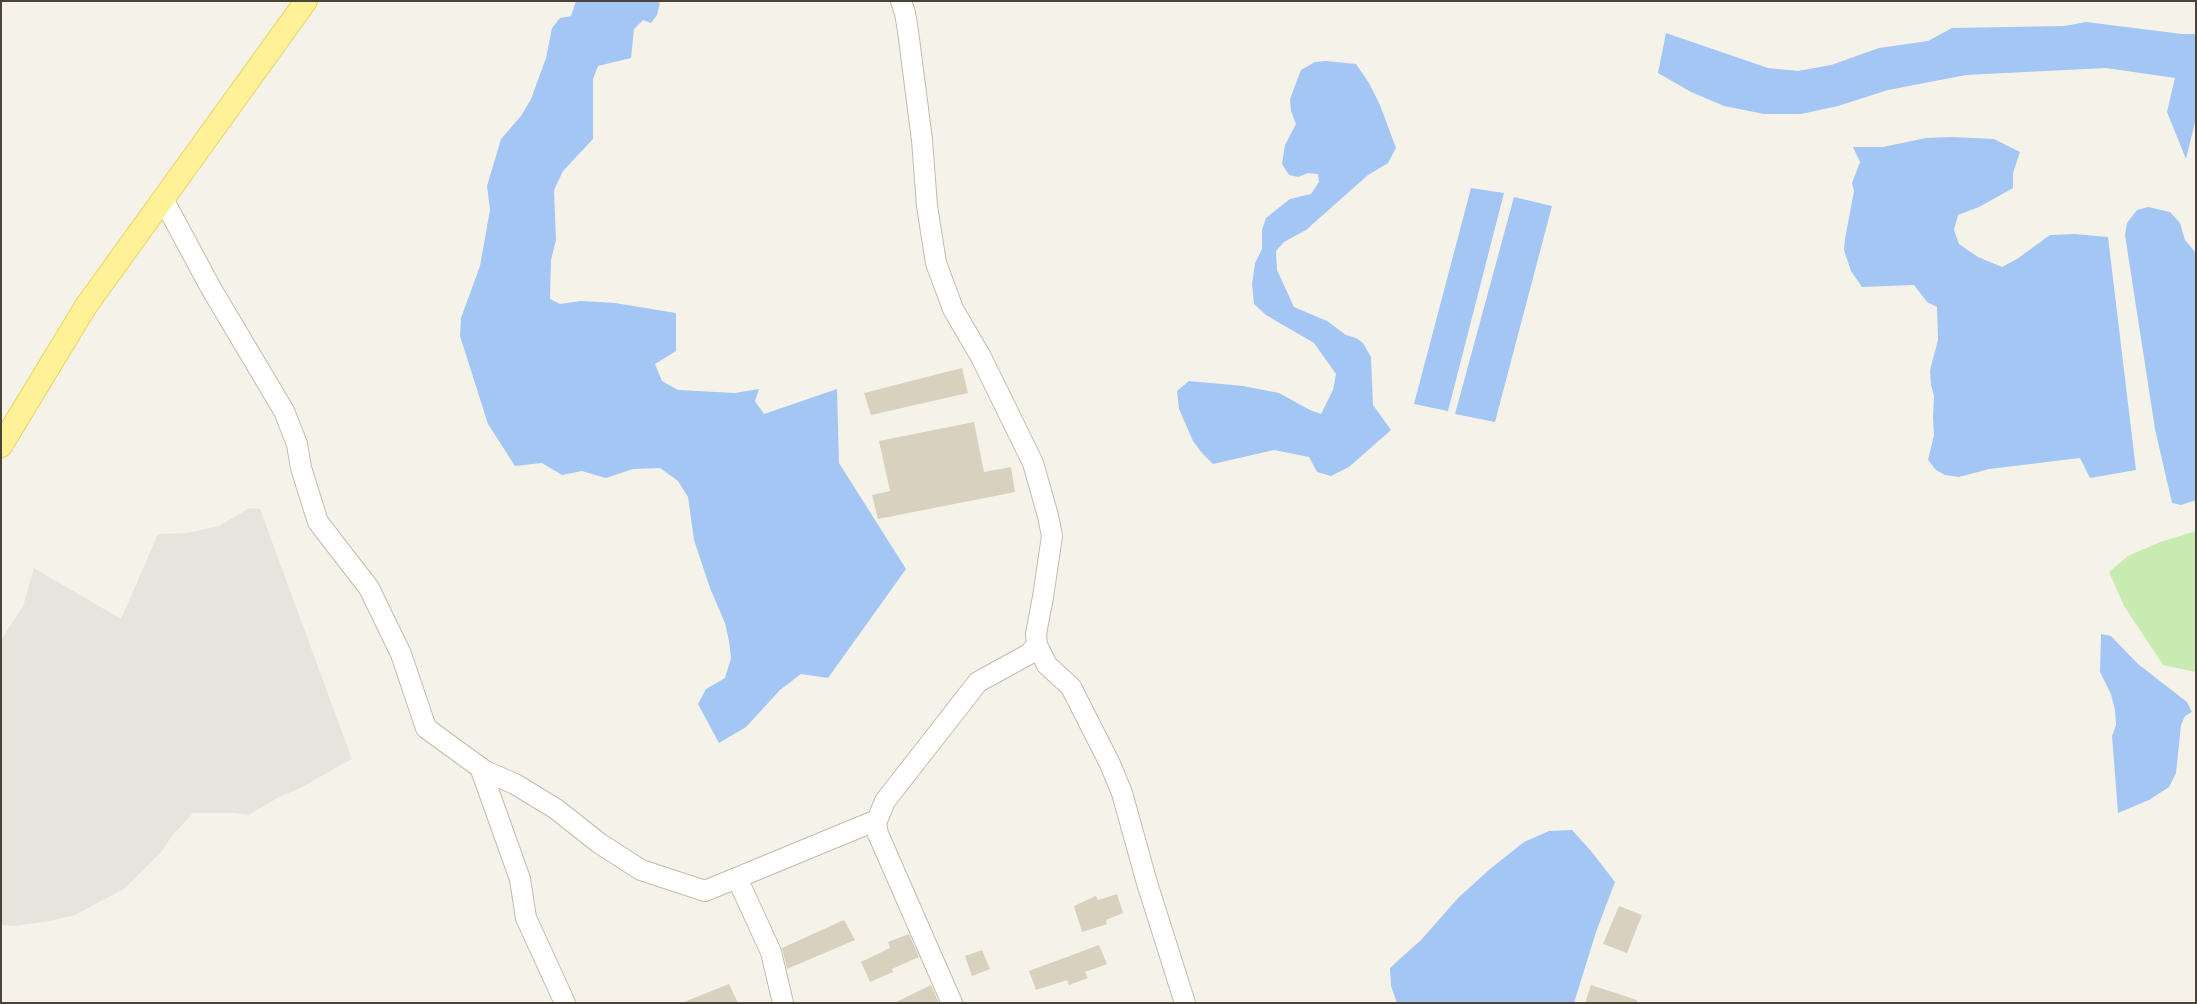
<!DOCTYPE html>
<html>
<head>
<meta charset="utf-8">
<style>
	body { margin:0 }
	#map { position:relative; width:2197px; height:1004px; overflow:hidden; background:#f5f3e9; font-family:"Exo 2",sans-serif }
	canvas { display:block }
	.frame { position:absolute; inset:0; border:2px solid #494437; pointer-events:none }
</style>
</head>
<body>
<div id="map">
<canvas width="2197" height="1004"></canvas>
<div class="frame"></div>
</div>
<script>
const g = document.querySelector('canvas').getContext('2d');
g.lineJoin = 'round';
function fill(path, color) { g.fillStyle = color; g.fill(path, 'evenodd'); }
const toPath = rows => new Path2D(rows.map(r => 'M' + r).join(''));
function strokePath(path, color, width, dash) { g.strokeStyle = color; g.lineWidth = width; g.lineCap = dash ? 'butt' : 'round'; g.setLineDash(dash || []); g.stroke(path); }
fill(toPath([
	[249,508,260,509,352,759,300,788,279,797,249,815,235,813,193,813,171,837,162,851,124,889,75,915,49,921,15,926,1,925,1,640,23,606,34,568,121,619,158,534,187,533,219,526]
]), '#e7e4dd');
fill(toPath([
	[2196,531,2196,672,2163,665,2124,606,2109,572,2128,556,2160,542]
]), '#c7ebb0');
fill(toPath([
	[576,1,657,1,660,3,657,15,651,23,643,20,634,29,631,58,598,66,593,79,593,139,563,171,554,190,556,240,551,260,550,299,560,304,581,301,615,303,676,313,676,351,655,364,662,381,678,390,735,393,759,389,755,401,764,414,837,389,839,463,906,569,828,678,801,674,780,690,746,727,719,743,698,704,706,689,725,678,731,658,729,641,725,623,710,588,694,540,688,497,678,481,660,468,633,469,606,478,582,471,562,475,542,463,515,466,488,424,460,336,461,318,480,266,490,210,487,186,501,139,521,116,531,99,546,58,552,28,560,18,571,16],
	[2086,22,2182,34,2196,34,2196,118,2186,159,2167,112,2175,78,2106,68,1966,75,1888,90,1838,106,1801,114,1764,114,1724,106,1691,92,1658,73,1666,33,1768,68,1798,71,1831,65,1879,48,1928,41,1952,28,2064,26],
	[1326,61,1356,64,1369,83,1380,105,1396,148,1388,163,1368,175,1306,230,1284,242,1276,251,1277,270,1294,307,1327,321,1346,335,1356,338,1363,343,1371,357,1373,405,1391,430,1349,467,1331,476,1317,472,1309,457,1274,450,1213,464,1202,453,1193,441,1179,409,1177,391,1189,381,1243,386,1279,393,1310,410,1321,414,1333,390,1336,374,1314,343,1266,315,1254,304,1252,284,1255,263,1262,249,1262,230,1266,218,1290,199,1311,194,1319,182,1318,174,1308,173,1298,177,1289,175,1282,164,1285,145,1296,124,1291,111,1290,99,1301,70,1315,62],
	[1952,137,1994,139,2020,152,2013,173,2013,188,1979,207,1958,215,1954,230,1959,244,1978,257,2002,267,2017,259,2050,235,2075,234,2108,237,2136,470,2090,478,2080,458,1989,469,1959,477,1945,475,1936,470,1928,460,1934,435,1933,418,1934,396,1931,385,1930,370,1938,340,1937,307,1927,302,1914,285,1862,287,1851,271,1844,250,1845,239,1854,191,1852,183,1860,162,1853,147,1883,147,1926,138],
	[1471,188,1504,193,1448,411,1414,404],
	[1514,197,1552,206,1495,422,1455,414],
	[2148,207,2170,212,2180,223,2185,240,2196,253,2196,500,2181,505,2172,503,2155,429,2125,235,2127,223,2137,210],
	[2101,634,2111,636,2138,664,2187,702,2192,712,2185,716,2181,725,2176,773,2169,787,2149,800,2118,813,2112,736,2116,725,2115,710,2111,694,2100,672],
	[1572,830,1591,851,1615,882,1596,932,1574,1003,1397,1003,1391,986,1390,968,1422,939,1458,898,1490,869,1524,842,1549,831]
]), '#a3c6f4');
fill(toPath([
	[962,368,968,393,871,415,864,393],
	[974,422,984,472,1011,467,1015,492,878,519,872,495,890,491,879,441],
	[1117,894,1123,913,1106,920,1107,924,1082,932,1074,906,1096,896,1098,900],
	[1619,906,1642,915,1627,953,1603,944],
	[844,920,855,940,787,969,782,948],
	[909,934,919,957,892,969,893,972,870,982,861,962,890,948,888,942],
	[1099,945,1107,964,1085,972,1088,978,1069,985,1067,980,1036,990,1029,971],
	[982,950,990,969,972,976,965,956],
	[729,984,738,1003,684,1003,684,1002],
	[931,985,939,1003,894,1003],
	[1591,985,1637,1000,1637,1003,1585,1003]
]), '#d7d1bd');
const minor = toPath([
	[901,1,905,13,908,31,922,140,927,206,936,263,953,309,981,357,1033,463,1048,516,1052,536,1043,597,1036,634,1037,645,1047,665,1071,687,1110,764,1122,793,1147,883,1185,1003],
	[163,199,212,290,284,411,297,444,301,468,318,522,369,588,401,654,426,728,485,771,515,784,556,809,599,843,641,870,705,891,877,820],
	[480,767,520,879,526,918,565,1003],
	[737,878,771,952,783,1003],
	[952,1003,878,834,876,823,885,801,978,682,1029,654,1037,645]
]);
const primary = toPath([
	[1,446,86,306,306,1]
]);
strokePath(minor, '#c1bdaa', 22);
strokePath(primary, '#e9d562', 24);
strokePath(minor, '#fff', 20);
strokePath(primary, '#fff197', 22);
</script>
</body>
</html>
